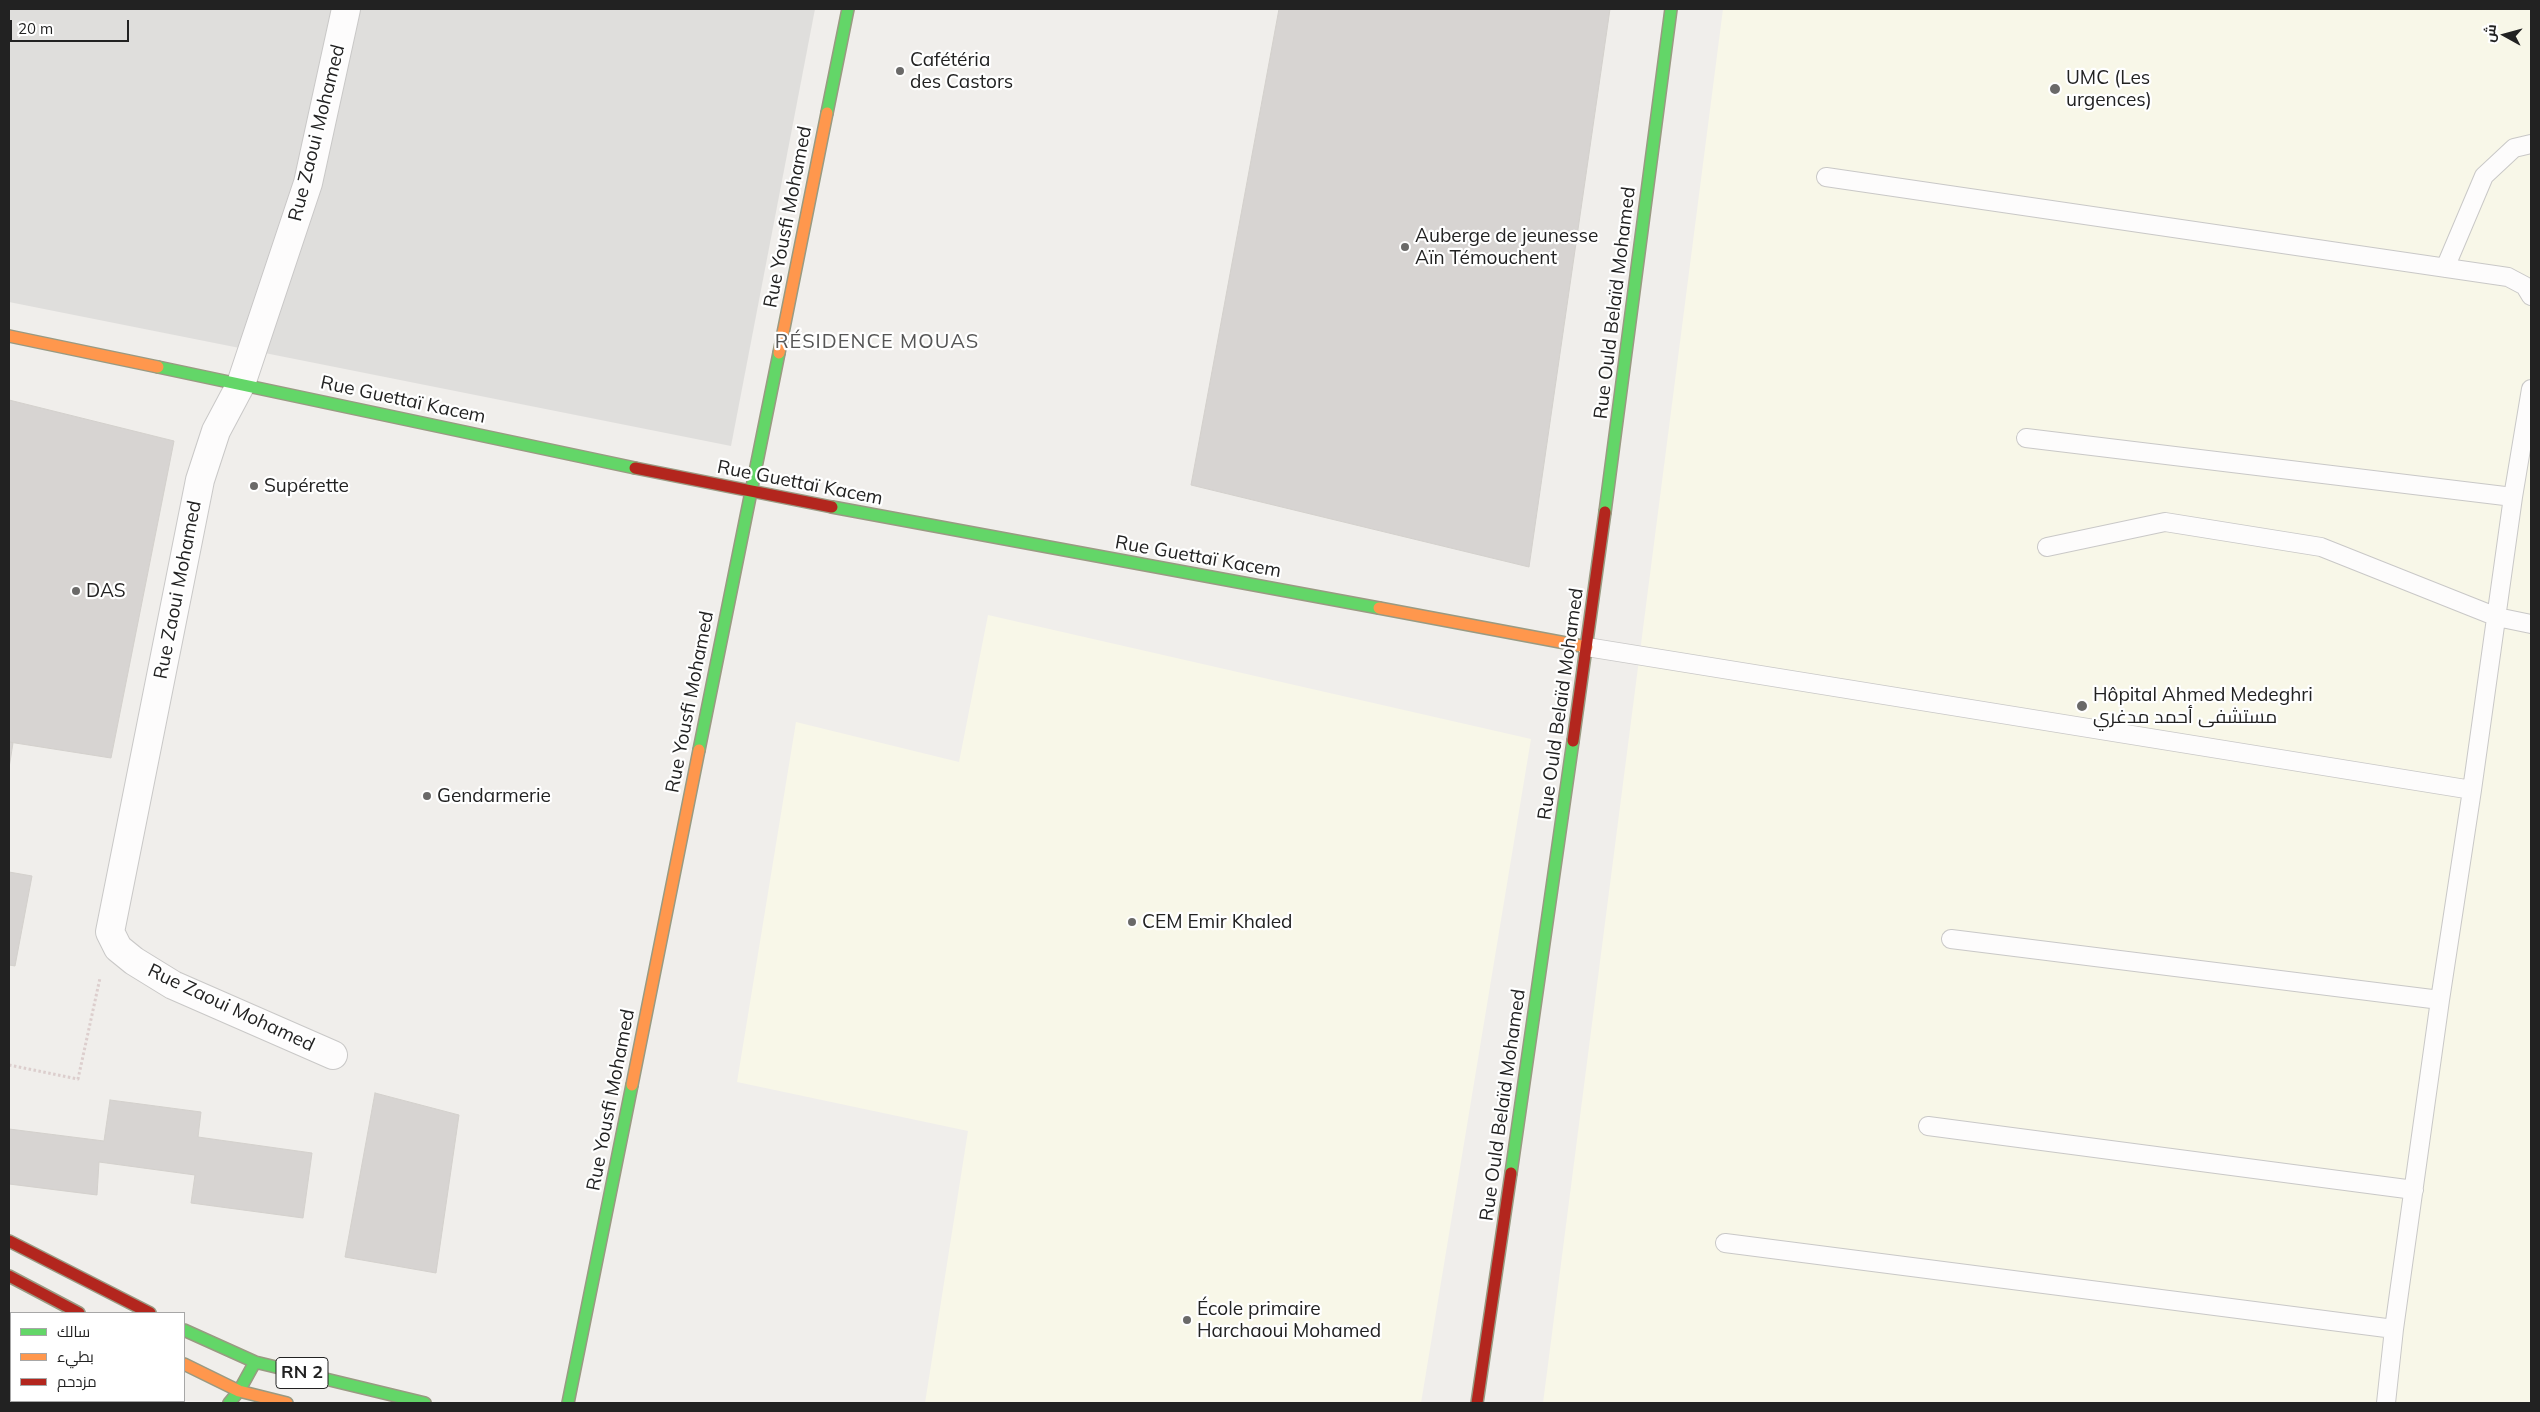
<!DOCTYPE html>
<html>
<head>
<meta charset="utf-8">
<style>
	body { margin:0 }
	#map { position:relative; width:2540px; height:1412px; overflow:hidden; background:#f0eeeb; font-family:Mulish,Cairo,sans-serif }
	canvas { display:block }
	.frame { position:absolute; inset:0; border:10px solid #222; pointer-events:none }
	.legend { position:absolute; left:10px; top:1312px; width:175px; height:90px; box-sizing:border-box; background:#fff; border:1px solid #a7a7a7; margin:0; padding:6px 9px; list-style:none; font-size:15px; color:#222 }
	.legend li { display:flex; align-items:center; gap:10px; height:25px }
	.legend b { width:25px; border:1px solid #a7a7a7 }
	.north { position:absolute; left:2480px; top:10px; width:50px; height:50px; -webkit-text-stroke:4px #fff; paint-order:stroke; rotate:277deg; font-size:14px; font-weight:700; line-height:20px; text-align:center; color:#222 }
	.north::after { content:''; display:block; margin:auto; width:18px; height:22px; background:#222; clip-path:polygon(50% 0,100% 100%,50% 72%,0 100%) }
	.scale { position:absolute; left:10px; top:20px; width:119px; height:22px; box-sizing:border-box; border:2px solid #222; border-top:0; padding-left:6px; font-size:15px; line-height:18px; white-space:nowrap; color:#222; -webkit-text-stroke:4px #fff; paint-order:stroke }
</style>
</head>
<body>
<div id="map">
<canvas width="2540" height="1412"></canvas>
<div class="frame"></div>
<ul class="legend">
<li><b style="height:6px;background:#63d668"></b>سالك</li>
<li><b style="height:6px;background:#ff974d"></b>بطيء</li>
<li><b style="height:6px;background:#b3261e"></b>مزدحم</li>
</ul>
<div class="north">ش</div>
<div class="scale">20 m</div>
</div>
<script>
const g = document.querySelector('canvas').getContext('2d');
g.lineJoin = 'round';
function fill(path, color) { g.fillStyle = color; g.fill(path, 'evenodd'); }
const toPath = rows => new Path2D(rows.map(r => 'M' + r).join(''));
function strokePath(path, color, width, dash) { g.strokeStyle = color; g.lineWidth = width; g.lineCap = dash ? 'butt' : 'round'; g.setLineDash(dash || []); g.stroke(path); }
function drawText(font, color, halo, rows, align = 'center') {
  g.font = font + ' Mulish,Cairo,sans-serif'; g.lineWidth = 4.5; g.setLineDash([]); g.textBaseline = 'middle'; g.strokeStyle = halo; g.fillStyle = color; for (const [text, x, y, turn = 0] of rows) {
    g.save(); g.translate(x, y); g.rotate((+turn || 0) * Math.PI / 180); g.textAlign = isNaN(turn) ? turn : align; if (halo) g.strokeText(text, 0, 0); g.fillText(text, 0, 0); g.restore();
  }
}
fill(toPath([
	[9,9,815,9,731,446,9,302]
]), '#dfdedc');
fill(toPath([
	[1723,9,2531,9,2531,1403,1543,1403],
	[988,615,1531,739,1421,1403,925,1403,968,1131,737,1082,796,722,959,762]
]), '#f8f7e8');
const building = toPath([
	[1279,9,1610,9,1529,567,1191,485,1279,9],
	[9,400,174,441,111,758,9,742,9,400],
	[9,742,13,743,9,768,9,742],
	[9,872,32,876,15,966,9,965,9,872],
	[375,1093,459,1115,436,1273,345,1257,375,1093],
	[110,1100,201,1112,198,1137,312,1153,303,1218,191,1203,195,1175,99,1162,97,1195,9,1184,9,1129,104,1141,110,1100]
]);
fill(building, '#d7d4d2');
strokePath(building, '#d3d0cc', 1);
const lane = toPath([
	[1826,177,2508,277,2525,286,2531,296],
	[2445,268,2484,176,2514,148,2531,144],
	[2026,438,2513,497],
	[2047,547,2165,522,2321,547,2497,617,2531,624],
	[1587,647,2472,790],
	[1951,939,2440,1000],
	[1928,1126,2414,1190],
	[1725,1243,2394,1329],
	[2386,1403,2394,1329,2440,1000,2472,790,2513,497,2531,389]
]);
const street = toPath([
	[333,1055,173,985,134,961,118,948,110,932,200,480,216,431,241,384,308,183,346,9]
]);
const fast = toPath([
	[827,113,848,9],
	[158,367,635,468],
	[832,507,1379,608],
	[1605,512,1671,9],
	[699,750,779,353],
	[1511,1173,1573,741],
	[184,1330,255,1362,425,1403],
	[229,1403,239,1391,255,1362],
	[568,1403,632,1085]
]);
const slow = toPath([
	[9,336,158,367],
	[779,353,827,113],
	[1379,608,1587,647],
	[632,1085,699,750],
	[184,1364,239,1391,287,1403]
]);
const jam = toPath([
	[635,468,832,507],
	[1573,741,1605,512],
	[9,1241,150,1313],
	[9,1276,79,1313],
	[1477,1403,1511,1173]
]);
strokePath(lane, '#c9c8c7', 20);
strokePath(street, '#c9c8c7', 30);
strokePath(fast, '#999a82', 14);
strokePath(slow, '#999a82', 14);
strokePath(jam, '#999a82', 14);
strokePath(toPath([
	[9,1065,78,1079,100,978]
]), '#dccecd', 3, [2.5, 2.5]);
strokePath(lane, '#fdfcfc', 18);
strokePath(street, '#fdfcfc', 28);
strokePath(fast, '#63d668', 11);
strokePath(slow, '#ff974d', 11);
strokePath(jam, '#b3261e', 11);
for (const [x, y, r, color] of [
	[900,71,5,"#6a6968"],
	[2055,89,6,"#6a6968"],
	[1405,247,5,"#6a6968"],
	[254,486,5,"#6a6968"],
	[76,591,5,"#6a6968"],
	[2082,706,6,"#6a6968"],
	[427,796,5,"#6a6968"],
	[1132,922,5,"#6a6968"],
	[1187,1320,5,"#6a6968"]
]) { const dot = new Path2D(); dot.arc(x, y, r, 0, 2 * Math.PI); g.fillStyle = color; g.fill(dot); strokePath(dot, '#fff', 2); }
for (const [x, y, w] of [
	[302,1373,52]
]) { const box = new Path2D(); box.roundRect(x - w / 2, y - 15.5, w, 31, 4); g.fillStyle = '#fff'; g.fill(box); strokePath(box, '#222', 1); }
drawText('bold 18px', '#222', null, [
	["RN 2",302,1373]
]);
drawText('19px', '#222', '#fff', [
	["Cafétéria",910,60],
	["des Castors",910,82],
	["UMC (Les",2066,78],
	["urgences)",2066,100],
	["Auberge de jeunesse",1415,236],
	["Aïn Témouchent",1415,258],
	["Supérette",264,486],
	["DAS",86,591],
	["Hôpital Ahmed Medeghri",2093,695],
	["مستشفى أحمد مدغري",2093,717],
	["Gendarmerie",437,796],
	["CEM Emir Khaled",1142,922],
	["École primaire",1197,1309],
	["Harchaoui Mohamed",1197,1331]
], 'left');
drawText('19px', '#222', '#fff', [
	["Rue Zaoui Mohamed",317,133,-76],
	["Rue Yousfi Mohamed",788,217,-79],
	["Rue Ould Belaïd Mohamed",1615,303,-83],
	["Rue Guettaï Kacem",403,400,12],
	["Rue Guettaï Kacem",800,483,11],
	["Rue Guettaï Kacem",1198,557,10],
	["Rue Zaoui Mohamed",178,590,-79],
	["Rue Yousfi Mohamed",690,702,-79],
	["Rue Ould Belaïd Mohamed",1561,704,-82],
	["Rue Zaoui Mohamed",231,1008,25],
	["Rue Yousfi Mohamed",611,1100,-79],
	["Rue Ould Belaïd Mohamed",1503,1105,-82]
]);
g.letterSpacing = '1px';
drawText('20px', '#555', '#fff', [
	["RÉSIDENCE MOUAS",877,342]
]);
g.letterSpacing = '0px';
</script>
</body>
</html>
